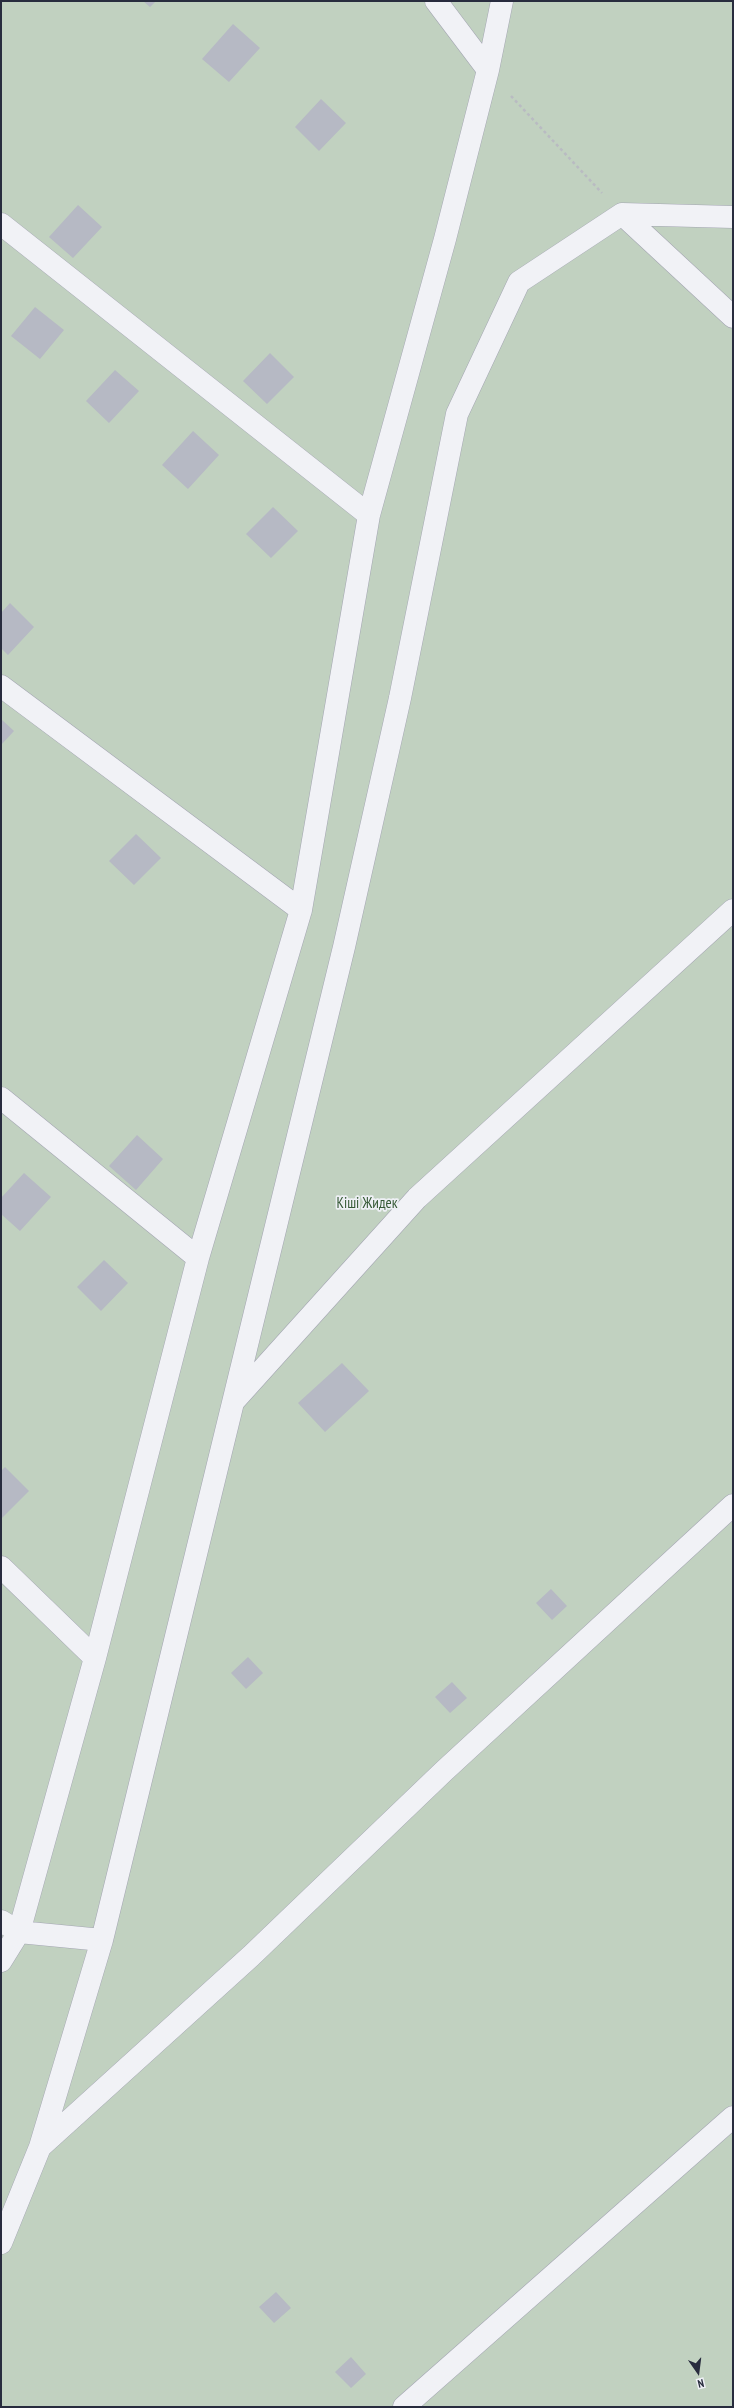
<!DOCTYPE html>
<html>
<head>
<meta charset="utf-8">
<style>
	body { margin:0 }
	#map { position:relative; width:734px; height:2408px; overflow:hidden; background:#dfe0e8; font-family:"PT Sans Narrow",sans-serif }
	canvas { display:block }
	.frame { position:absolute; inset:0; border:2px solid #282c3e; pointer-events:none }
	.north { position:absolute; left:678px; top:2352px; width:40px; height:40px; -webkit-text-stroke:3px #eef0f5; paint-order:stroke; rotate:166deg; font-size:11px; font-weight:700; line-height:16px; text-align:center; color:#282c3e }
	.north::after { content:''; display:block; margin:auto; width:14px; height:18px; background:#282c3e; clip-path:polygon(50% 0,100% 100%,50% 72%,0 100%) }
</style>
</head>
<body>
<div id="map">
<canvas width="734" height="2408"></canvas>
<div class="frame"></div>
<div class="north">N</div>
</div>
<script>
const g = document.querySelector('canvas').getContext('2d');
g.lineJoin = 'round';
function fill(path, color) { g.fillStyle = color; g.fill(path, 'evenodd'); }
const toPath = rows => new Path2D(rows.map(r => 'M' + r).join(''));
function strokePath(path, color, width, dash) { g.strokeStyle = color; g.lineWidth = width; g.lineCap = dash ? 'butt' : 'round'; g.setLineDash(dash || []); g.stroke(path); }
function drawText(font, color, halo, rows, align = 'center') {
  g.font = font + ' "PT Sans Narrow",sans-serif'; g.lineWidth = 3.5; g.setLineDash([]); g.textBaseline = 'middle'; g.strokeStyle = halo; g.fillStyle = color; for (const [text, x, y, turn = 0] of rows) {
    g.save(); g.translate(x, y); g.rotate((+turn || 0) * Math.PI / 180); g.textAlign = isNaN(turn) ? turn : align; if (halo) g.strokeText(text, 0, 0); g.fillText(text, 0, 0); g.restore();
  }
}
fill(toPath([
	[1,1,733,1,733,2407,1,2407]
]), '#c1d1c0');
fill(toPath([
	[143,1,156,1,150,7],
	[233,24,260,48,229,82,202,59],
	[321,99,346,123,319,151,295,127],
	[78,205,102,227,73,258,49,237],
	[35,307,64,330,40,359,11,336],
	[270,353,294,377,267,404,243,381],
	[115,370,139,391,109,423,86,401],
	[193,431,219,455,188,489,162,465],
	[273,507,298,531,271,558,246,534],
	[10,603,34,627,8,655,1,648,1,613],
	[1,719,14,731,1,745],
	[136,834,161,858,134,885,109,861],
	[137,1135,163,1159,136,1190,109,1166],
	[24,1173,51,1197,20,1231,1,1214,1,1198],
	[104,1260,128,1283,101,1311,77,1287],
	[342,1363,369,1391,325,1432,298,1403],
	[5,1467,29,1491,2,1518,1,1471],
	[551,1589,567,1606,552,1620,536,1603],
	[248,1657,263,1673,246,1689,231,1673],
	[452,1682,467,1698,450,1713,435,1697],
	[276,2292,291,2308,274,2323,259,2307],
	[351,2357,366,2374,351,2388,335,2372]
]), '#b6b9c4');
const minor = toPath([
	[488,70,502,1],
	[622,214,733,317],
	[1,224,369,515],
	[1,686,301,910],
	[1,1098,198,1258],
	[234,1401,417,1198,733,910],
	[1,1567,95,1658],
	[1,1921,19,1932,102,1940],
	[1,1961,19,1932,95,1658,198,1258,301,910,369,515,445,239,488,70,436,1],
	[40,2147,251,1956,444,1771,733,1505],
	[1,2243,40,2147,102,1940,344,947,400,698,457,414,519,282,622,214,733,217],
	[404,2407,733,2117]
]);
strokePath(minor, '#a4a6b2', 23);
strokePath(toPath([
	[511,96,602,193]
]), '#b9bbc2', 2.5, [3, 3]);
strokePath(minor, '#f1f2f6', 22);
drawText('15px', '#365a36', '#eef0f5', [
	["Кіші Жидек",367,1204]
]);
</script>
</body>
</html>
